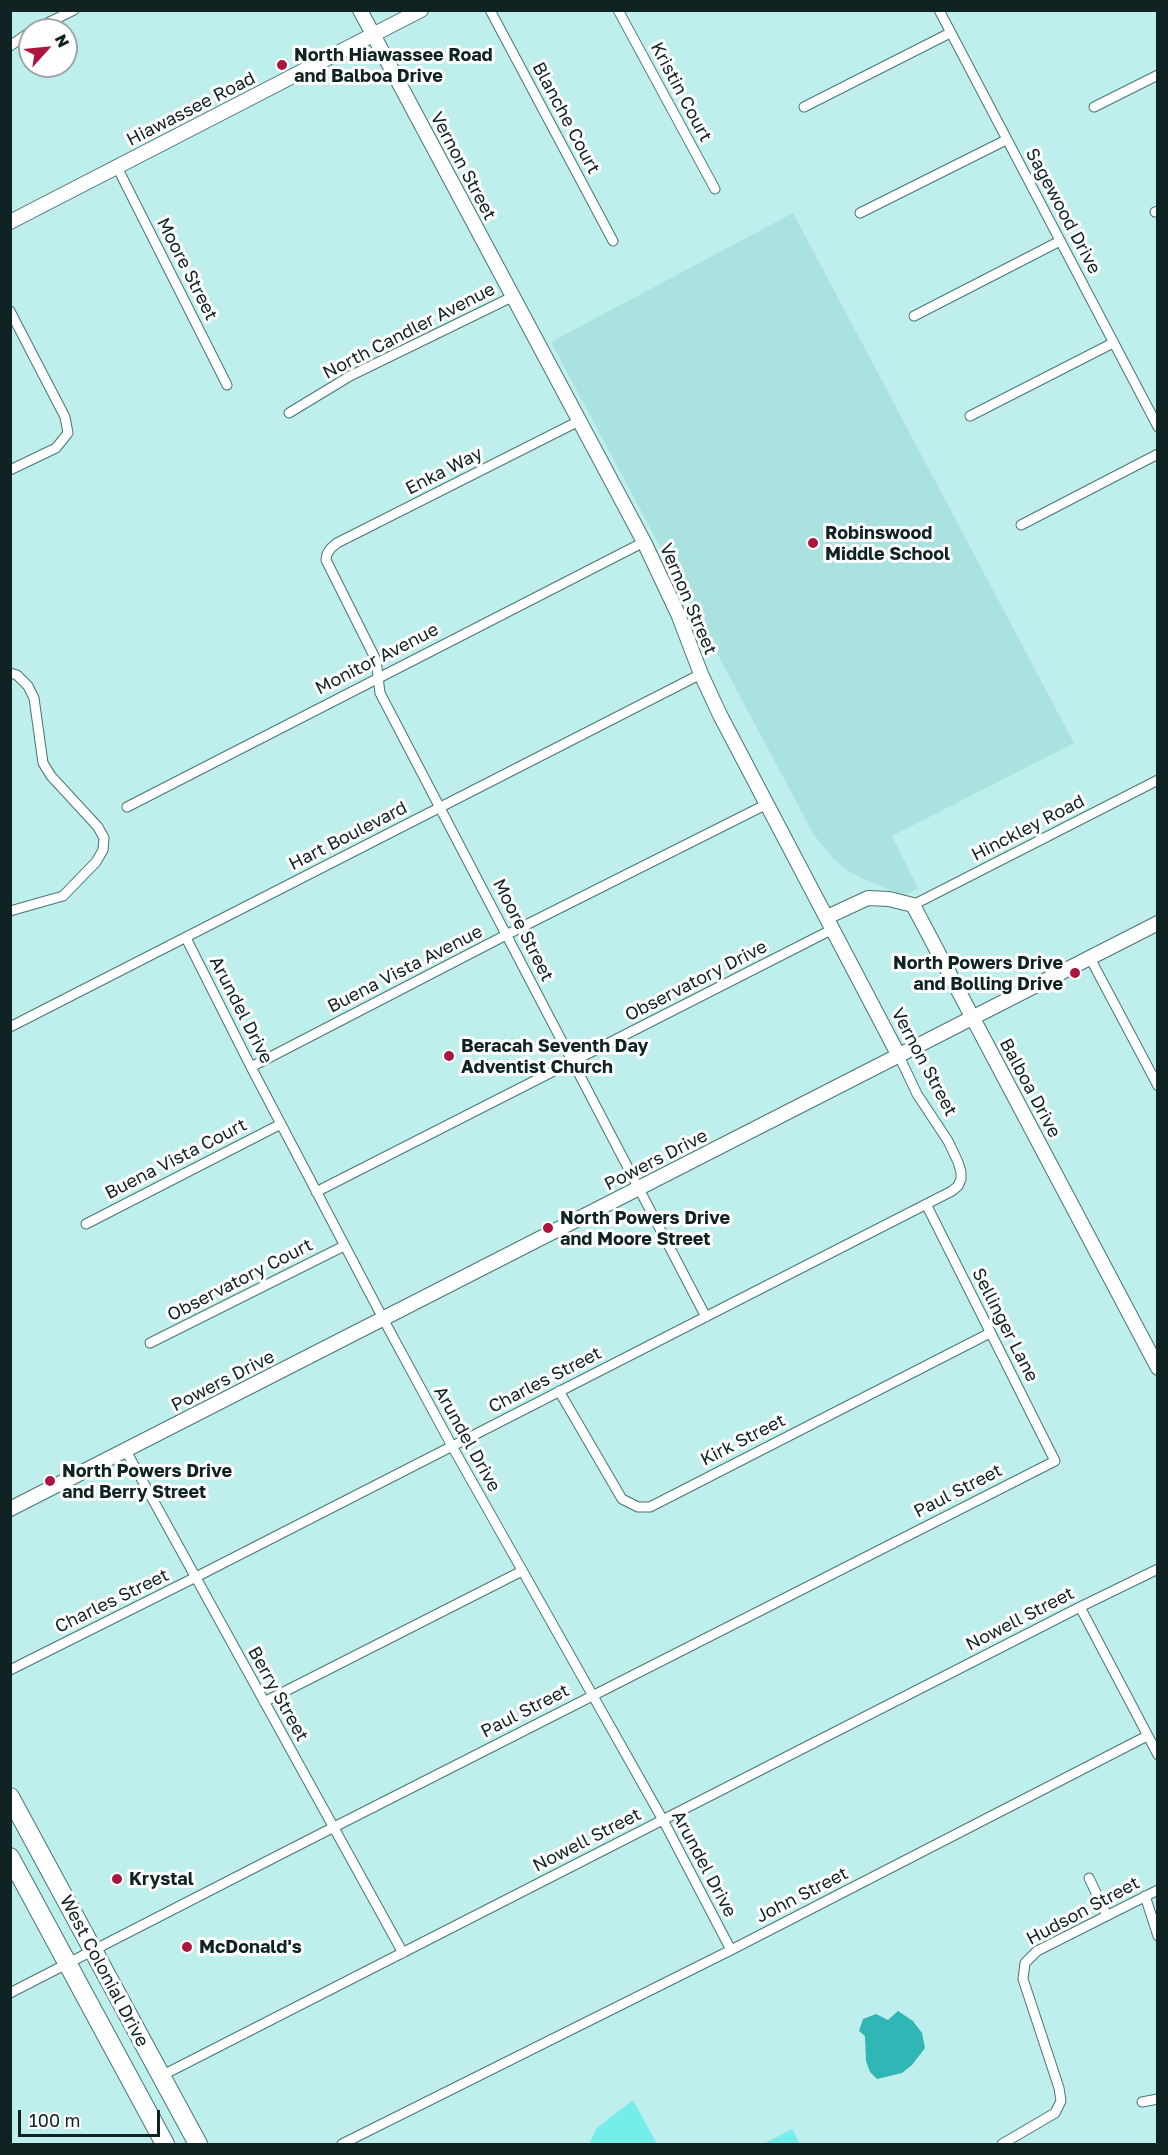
<!DOCTYPE html>
<html>
<head>
<meta charset="utf-8">
<style>
	body { margin:0 }
	#map { position:relative; width:1168px; height:2155px; overflow:hidden; background:#bfefed; font-family:"Golos Text",sans-serif }
	canvas { display:block }
	.frame { position:absolute; inset:0; border:12px solid #102323; pointer-events:none }
	.north { position:absolute; left:18px; top:18px; width:60px; height:60px; box-sizing:border-box; background:#fff; border:2px solid #9fa7a7; border-radius:50%; rotate:63deg; font-size:16px; font-weight:700; line-height:24px; text-align:center; color:#102323 }
	.north::after { content:''; display:block; margin:auto; width:21px; height:27px; background:#ab163f; clip-path:polygon(50% 0,100% 100%,50% 72%,0 100%) }
	.scale { position:absolute; left:18px; top:2110px; width:142px; height:27px; box-sizing:border-box; border:3px solid #102323; border-top:0; padding-left:8px; font-size:18px; line-height:21px; white-space:nowrap; color:#102323; -webkit-text-stroke:4px #fff; paint-order:stroke }
</style>
</head>
<body>
<div id="map">
<canvas width="1168" height="2155"></canvas>
<div class="frame"></div>
<div class="north">N</div>
<div class="scale">100 m</div>
</div>
<script>
const g = document.querySelector('canvas').getContext('2d');
g.lineJoin = 'round';
function fill(path, color) { g.fillStyle = color; g.fill(path, 'evenodd'); }
const toPath = rows => new Path2D(rows.map(r => 'M' + r).join(''));
function strokePath(path, color, width, dash) { g.strokeStyle = color; g.lineWidth = width; g.lineCap = dash ? 'butt' : 'round'; g.setLineDash(dash || []); g.stroke(path); }
function drawText(font, color, halo, rows, align = 'center') {
  g.font = font + ' "Golos Text",sans-serif'; g.lineWidth = 6; g.setLineDash([]); g.textBaseline = 'middle'; g.strokeStyle = halo; g.fillStyle = color; for (const [text, x, y, turn = 0] of rows) {
    g.save(); g.translate(x, y); g.rotate((+turn || 0) * Math.PI / 180); g.textAlign = isNaN(turn) ? turn : align; if (halo) g.strokeText(text, 0, 0); g.fillText(text, 0, 0); g.restore();
  }
}
fill(toPath([
	[793,213,1074,743,892,836,918,888,904,896,862,878,845,869,833,858,814,835,551,342]
]), '#a9e2e0');
fill(toPath([
	[633,2100,657,2144,589,2144,597,2128],
	[792,2129,800,2144,763,2144]
]), '#75edeb');
fill(toPath([
	[898,2011,913,2021,922,2033,925,2048,912,2065,902,2073,877,2079,870,2072,866,2061,865,2036,859,2031,863,2019,876,2014,888,2020]
]), '#30b7b5');
const street = toPath([
	[490,10,613,241],
	[618,10,715,189],
	[939,10,1158,427],
	[33,30,74,10],
	[10,46,30,32],
	[804,107,950,33],
	[1094,107,1158,75],
	[117,167,227,385],
	[1155,212,1158,211],
	[860,213,1006,140],
	[10,311,65,417,68,433,56,448,10,470],
	[914,316,1060,241],
	[289,413,350,376,512,297],
	[970,416,1113,343],
	[579,421,337,543,331,548,327,554,326,560,376,660,380,693,706,1317],
	[1021,525,1158,454],
	[10,673,17,675,28,686,34,698,43,763,51,776,98,827,104,838,103,850,96,862,63,896,10,911],
	[127,807,644,542],
	[913,905,1158,780],
	[186,938,251,1067,387,1326,452,1446,663,1820,731,1950],
	[1090,958,1158,1086],
	[10,1027,701,674],
	[251,1067,506,935,767,804],
	[316,1192,833,929],
	[86,1224,281,1124],
	[150,1343,344,1246],
	[559,1391,622,1499,638,1507,650,1507,990,1333],
	[126,1451,403,1953],
	[1080,1607,1158,1755],
	[10,1670,194,1578,952,1191,958,1186,961,1179,961,1172,958,1162,948,1141,917,1094,899,1056],
	[264,1702,522,1571],
	[1089,1878,1107,1916],
	[1145,1896,1158,1936],
	[10,1993,285,1852,1055,1461,926,1204],
	[161,2076,1080,1607,1158,1569],
	[1142,2102,1158,2099],
	[342,2144,731,1950,1147,1736],
	[1002,2144,1055,2113,1061,2101,1059,2088,1023,1979,1025,1963,1037,1951,1158,1890]
]);
const secondary = toPath([
	[360,10,644,542,678,614,701,674,720,715,899,1056],
	[10,222,421,10],
	[827,917,868,898,889,899,913,905,1158,1368],
	[10,1509,1158,923]
]);
const highway = toPath([
	[10,1797,198,2144],
	[10,1857,165,2144]
]);
strokePath(street, '#487574', 11);
strokePath(secondary, '#487574', 16);
strokePath(highway, '#487574', 20);
strokePath(street, '#fff', 9);
strokePath(secondary, '#fff', 14);
strokePath(highway, '#fff', 18);
for (const [x, y, r, color] of [
	[282,65,6,"#ab163f"],
	[813,543,6,"#ab163f"],
	[1075,973,6,"#ab163f"],
	[449,1056,6,"#ab163f"],
	[548,1228,6,"#ab163f"],
	[50,1481,6,"#ab163f"],
	[117,1879,6,"#ab163f"],
	[187,1947,6,"#ab163f"]
]) { const dot = new Path2D(); dot.arc(x, y, r, 0, 2 * Math.PI); g.fillStyle = color; g.fill(dot); strokePath(dot, '#fff', 2); }
drawText('bold 18px', '#102323', '#fff', [
	["North Hiawassee Road",294,55],
	["and Balboa Drive",294,76],
	["Robinswood",825,533],
	["Middle School",825,554],
	["North Powers Drive",1063,963,"right"],
	["and Bolling Drive",1063,984,"right"],
	["Beracah Seventh Day",461,1046],
	["Adventist Church",461,1067],
	["North Powers Drive",560,1218],
	["and Moore Street",560,1239],
	["North Powers Drive",62,1471],
	["and Berry Street",62,1492],
	["Krystal",129,1879],
	["McDonald's",199,1947]
], 'left');
drawText('18px', '#102323', '#fff', [
	["Kristin Court",681,92,62],
	["Hiawassee Road",191,109,-27],
	["Blanche Court",566,118,62],
	["Vernon Street",463,166,62],
	["Sagewood Drive",1063,211,62],
	["Moore Street",187,269,63],
	["North Candler Avenue",409,331,-27],
	["Enka Way",444,471,-27],
	["Vernon Street",688,599,67],
	["Monitor Avenue",377,659,-27],
	["Hinckley Road",1028,828,-27],
	["Hart Boulevard",348,836,-27],
	["Moore Street",523,930,63],
	["Buena Vista Avenue",405,969,-27],
	["Observatory Drive",696,981,-27],
	["Arundel Drive",241,1010,63],
	["Vernon Street",924,1062,62],
	["Balboa Drive",1030,1088,62],
	["Buena Vista Court",176,1159,-27],
	["Powers Drive",656,1160,-27],
	["Observatory Court",240,1280,-27],
	["Sellinger Lane",1005,1325,63],
	["Charles Street",545,1380,-27],
	["Powers Drive",223,1381,-27],
	["Arundel Drive",467,1439,61],
	["Kirk Street",743,1440,-27],
	["Paul Street",958,1491,-27],
	["Charles Street",112,1601,-26],
	["Nowell Street",1020,1619,-27],
	["Berry Street",278,1694,61],
	["Paul Street",525,1711,-27],
	["Nowell Street",587,1840,-27],
	["Arundel Drive",704,1864,62],
	["John Street",802,1895,-27],
	["Hudson Street",1083,1911,-28],
	["West Colonial Drive",104,1971,62]
]);
</script>
</body>
</html>
